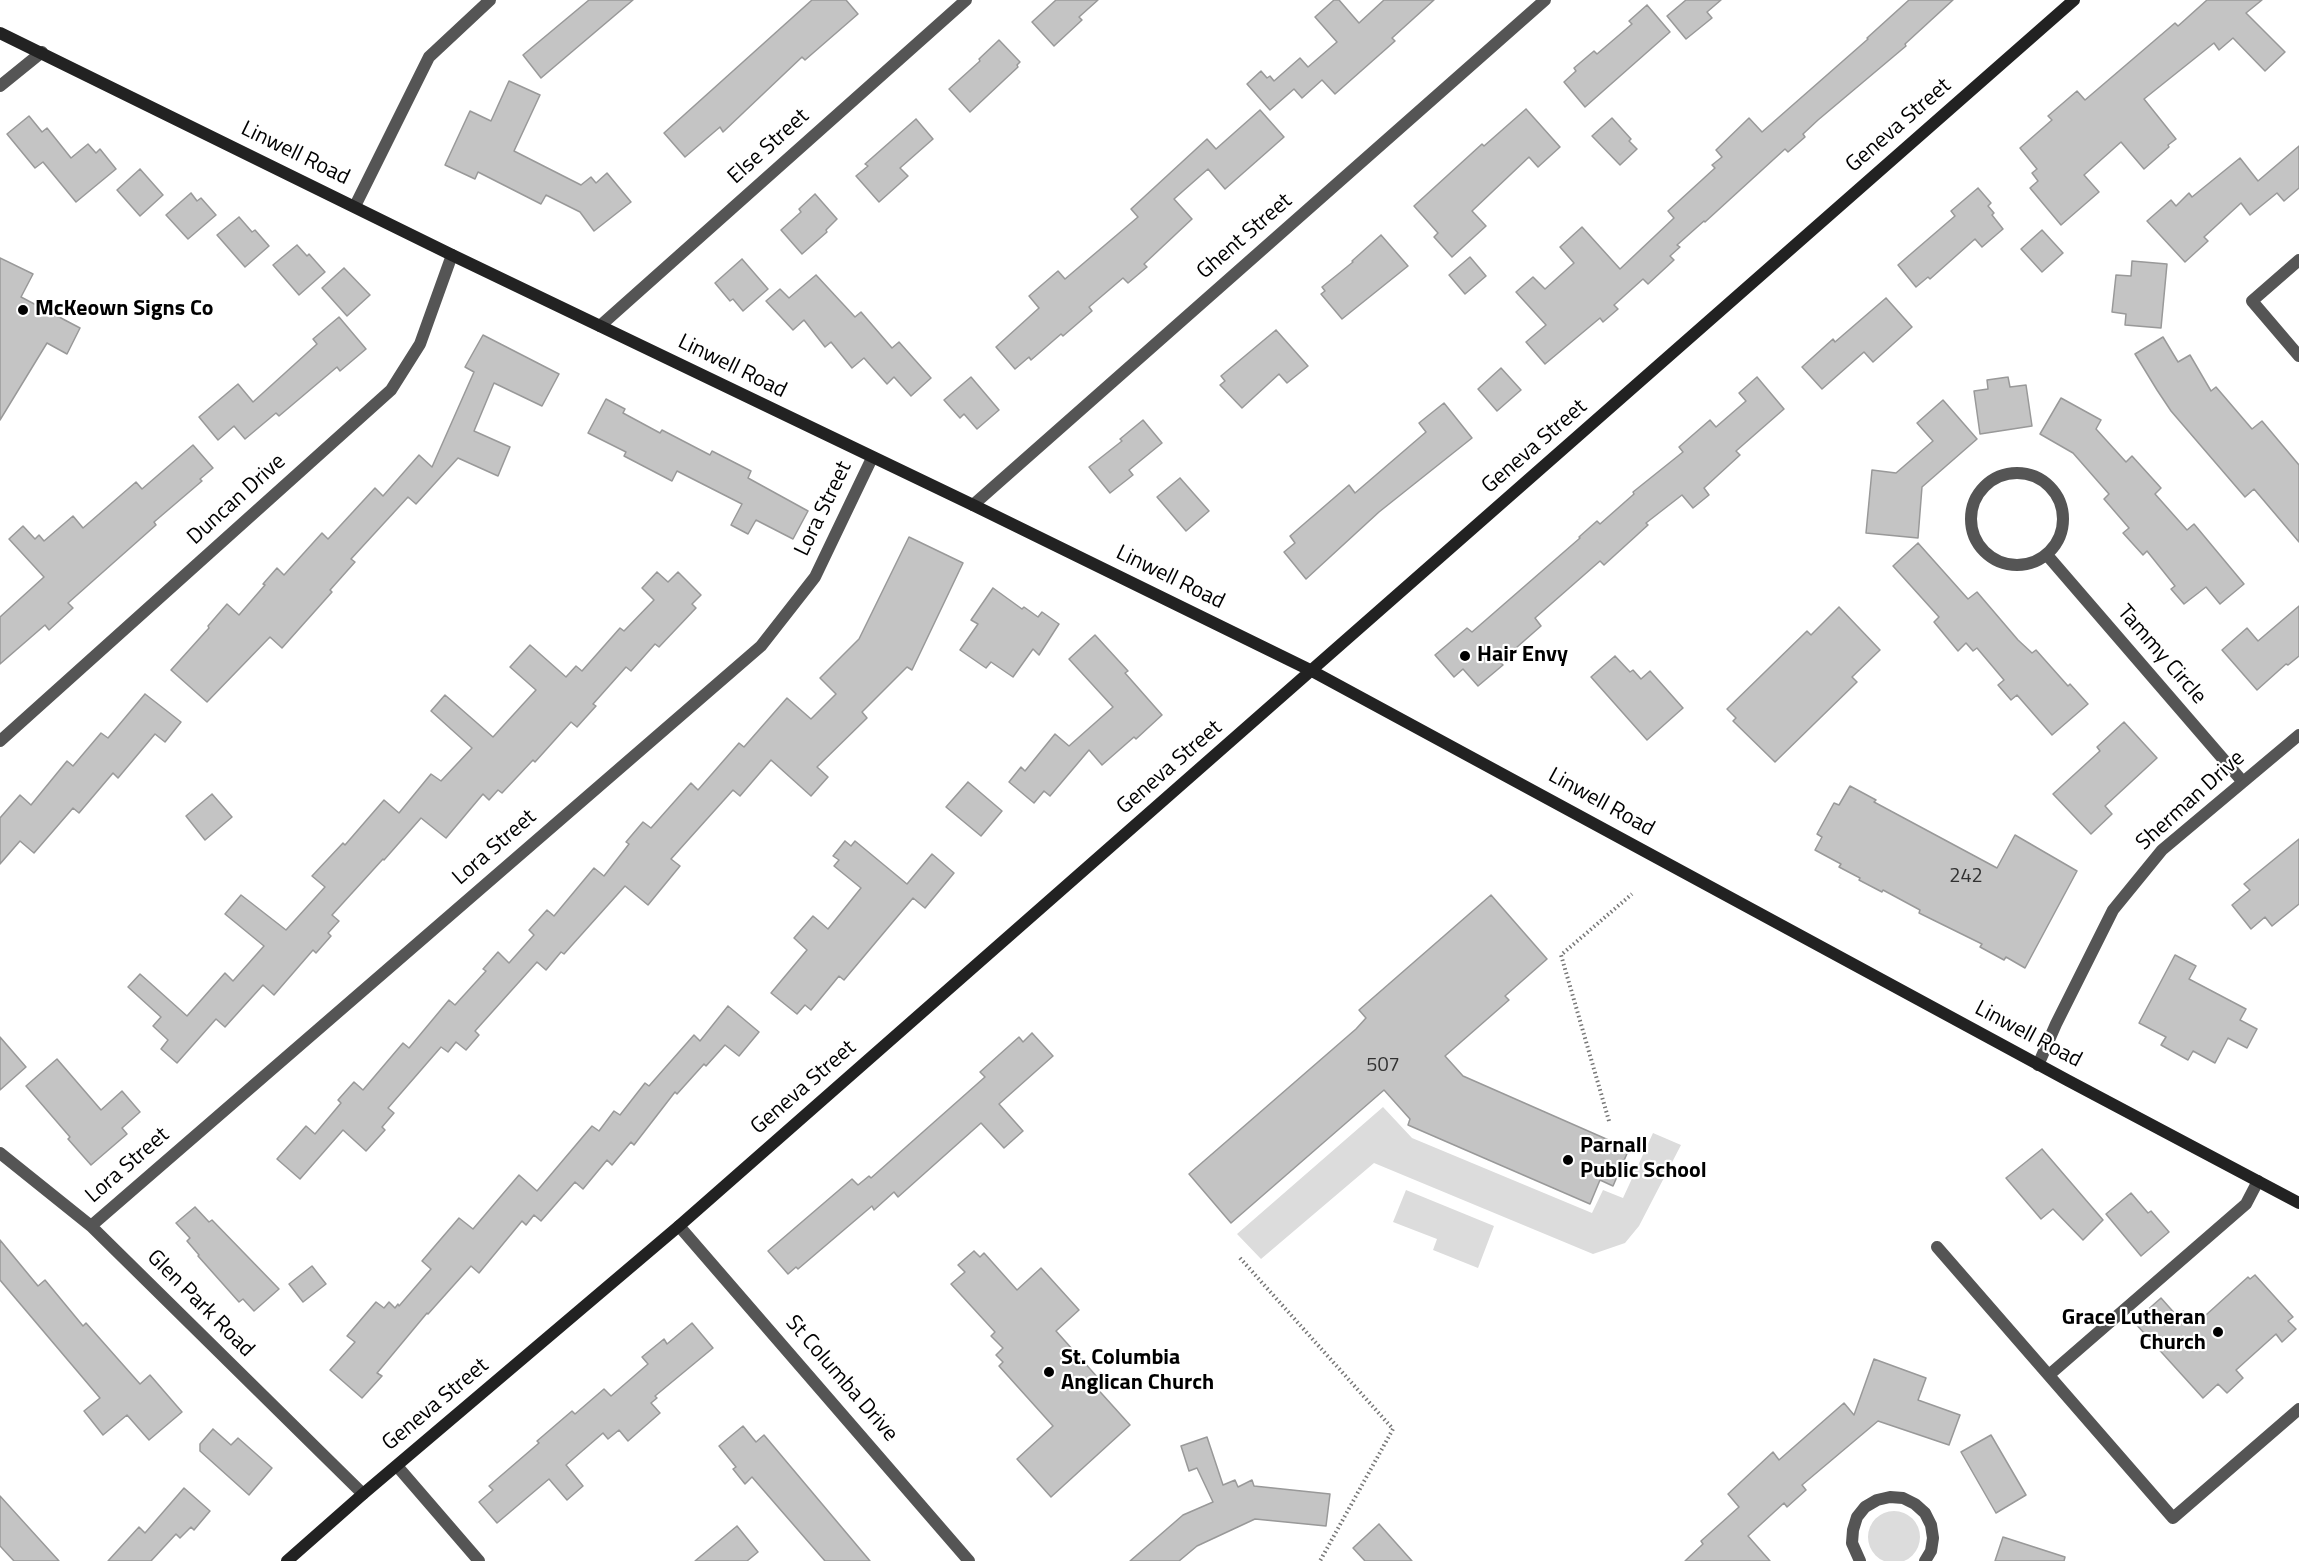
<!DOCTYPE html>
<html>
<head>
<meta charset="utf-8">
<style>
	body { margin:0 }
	canvas { display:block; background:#fff }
</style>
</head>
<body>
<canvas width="2299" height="1561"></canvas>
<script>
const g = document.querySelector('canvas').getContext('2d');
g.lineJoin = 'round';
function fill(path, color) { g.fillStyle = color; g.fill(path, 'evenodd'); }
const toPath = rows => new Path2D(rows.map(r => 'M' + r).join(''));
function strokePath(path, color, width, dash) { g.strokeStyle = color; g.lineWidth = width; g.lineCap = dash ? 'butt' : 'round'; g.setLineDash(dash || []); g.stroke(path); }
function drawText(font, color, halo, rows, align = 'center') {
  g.font = font + ' "Titillium Web",sans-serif'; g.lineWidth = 4.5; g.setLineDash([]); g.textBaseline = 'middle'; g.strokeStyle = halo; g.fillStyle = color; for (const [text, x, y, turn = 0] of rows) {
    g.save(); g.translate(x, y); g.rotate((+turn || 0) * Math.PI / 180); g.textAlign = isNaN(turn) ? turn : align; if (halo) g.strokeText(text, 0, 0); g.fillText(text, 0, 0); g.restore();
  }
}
fill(toPath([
	[1383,1107,1412,1138,1592,1213,1603,1190,1623,1198,1653,1133,1681,1145,1639,1226,1625,1243,1593,1254,1374,1163,1261,1259,1237,1234],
	[1406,1190,1494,1226,1478,1268,1433,1250,1437,1239,1393,1222],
	'1868 1537a26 26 0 1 1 52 0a26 26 0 1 1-52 0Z'
]), '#dcdcdc');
const building = toPath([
	[589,0,633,0,541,78,523,55,589,0],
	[812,0,846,0,858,14,805,60,802,57,723,132,720,127,685,157,664,133,812,0],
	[1056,0,1098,0,1079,17,1082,20,1054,46,1032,22,1056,0],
	[1334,0,1339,0,1359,23,1384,0,1434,0,1392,38,1395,41,1335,94,1322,80,1302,98,1294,89,1270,110,1247,84,1261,71,1267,78,1270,76,1274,81,1300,58,1308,67,1337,42,1315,17,1334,0],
	[1686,0,1721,0,1707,12,1712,18,1686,39,1667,16,1686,0],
	[1909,0,1953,0,1905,44,1906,46,1818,120,1803,134,1805,137,1788,152,1785,149,1705,222,1704,221,1677,245,1680,247,1670,256,1674,260,1648,284,1643,279,1614,305,1618,309,1603,322,1600,318,1545,364,1526,342,1546,325,1516,292,1533,277,1545,289,1574,263,1560,247,1582,227,1620,269,1674,218,1668,211,1715,168,1712,165,1722,157,1716,150,1749,118,1762,132,1868,39,1867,38,1909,0],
	[2207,0,2262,0,2246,13,2285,52,2265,71,2233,38,2219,50,2214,43,2144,99,2176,139,2168,145,2169,147,2144,169,2121,142,2084,175,2099,192,2061,225,2030,188,2038,181,2032,173,2037,169,2020,148,2052,120,2048,116,2077,91,2085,100,2175,23,2178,26,2207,0],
	[1647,5,1670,32,1585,107,1564,82,1576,71,1574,68,1594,51,1597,54,1632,24,1629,21,1647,5],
	[999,40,1020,62,1017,65,1018,67,970,112,949,89,980,61,979,59,999,40],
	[509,81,540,95,514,151,581,185,591,177,596,183,607,173,631,202,594,231,580,212,546,195,541,204,478,172,475,179,445,165,470,111,491,121,509,81],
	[1526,109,1560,147,1538,167,1529,157,1472,211,1486,226,1452,257,1434,237,1438,233,1414,206,1482,144,1484,146,1526,109],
	[1260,110,1284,137,1225,189,1208,169,1174,199,1192,219,1144,264,1147,267,1128,283,1123,278,1089,307,1092,311,1063,336,1061,334,1031,360,1029,357,1015,369,996,347,1039,308,1029,296,1058,271,1065,279,1138,217,1131,209,1207,139,1216,149,1260,110],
	[29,116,42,132,47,128,71,158,88,144,96,153,100,149,116,169,76,202,43,162,35,168,7,134,29,116],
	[1612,118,1631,139,1629,141,1637,149,1620,165,1592,136,1612,118],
	[916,119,933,139,900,168,908,176,879,202,856,176,868,166,865,164,916,119],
	[2299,146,2299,188,2284,201,2277,193,2250,215,2241,203,2204,237,2208,241,2185,262,2147,221,2171,200,2176,206,2189,193,2192,197,2240,158,2258,181,2299,146],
	[140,169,163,195,140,216,117,190,140,169],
	[1978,188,1991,203,1988,206,1994,213,1992,215,2003,229,1982,247,1975,239,1930,279,1928,277,1916,287,1898,265,1955,216,1951,211,1978,188],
	[191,193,197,201,201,198,216,215,188,239,166,215,191,193],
	[815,194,837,219,826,230,827,232,802,254,781,230,801,212,799,209,815,194],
	[239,217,252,232,255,230,269,246,245,267,217,235,239,217],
	[2042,230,2063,253,2042,272,2021,249,2042,230],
	[1381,235,1408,266,1342,319,1321,294,1325,291,1322,287,1353,262,1352,261,1381,235],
	[297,245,307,256,309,254,325,272,299,295,273,265,297,245],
	[1470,257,1486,276,1465,294,1449,275,1470,257],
	[0,258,33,274,21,297,80,328,67,354,47,343,0,420,0,258],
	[742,259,768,289,743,311,733,299,730,301,715,283,742,259],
	[2132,261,2167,264,2161,328,2125,325,2126,314,2112,312,2116,275,2131,276,2132,261],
	[344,268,370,295,347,316,322,288,344,268],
	[816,275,855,317,861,312,892,348,899,342,931,378,911,396,894,377,887,384,864,358,852,368,831,342,825,347,804,320,793,330,766,301,780,289,789,298,816,275],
	[1886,298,1912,327,1873,362,1864,352,1822,389,1802,367,1833,339,1835,342,1886,298],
	[339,317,366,349,340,371,337,367,279,416,276,413,245,439,234,426,218,440,199,417,238,384,253,402,317,344,313,339,339,317],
	[1276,330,1308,366,1287,383,1279,374,1242,408,1220,385,1225,381,1221,376,1276,330],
	[483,335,559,374,542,406,494,383,474,431,510,447,498,476,458,458,416,504,408,497,351,559,355,562,330,590,332,592,282,648,270,637,207,702,171,670,209,628,208,626,227,604,239,615,265,585,263,584,277,568,284,575,322,533,328,539,375,488,383,496,419,455,432,467,474,372,465,367,483,335],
	[2163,337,2178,362,2190,355,2211,391,2216,387,2252,429,2262,421,2299,465,2299,542,2254,489,2245,497,2171,411,2157,390,2135,354,2163,337],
	[1501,368,1521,390,1497,411,1478,389,1501,368],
	[971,377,999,410,977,429,964,414,960,418,944,400,971,377],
	[1757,377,1784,409,1736,451,1740,455,1704,488,1709,495,1693,508,1682,495,1646,523,1648,525,1604,565,1600,561,1535,618,1541,626,1500,662,1503,665,1478,686,1463,669,1454,677,1435,655,1467,628,1472,632,1580,538,1579,537,1597,521,1600,524,1634,494,1633,492,1683,452,1679,447,1710,420,1716,427,1746,401,1739,393,1757,377],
	[2008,377,2010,387,2026,385,2032,426,1980,434,1974,391,1988,389,1987,380,2008,377],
	[2061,398,2101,420,2096,429,2126,462,2132,456,2161,488,2155,494,2187,530,2194,524,2244,584,2220,604,2206,587,2184,604,2171,589,2175,586,2147,551,2143,555,2123,533,2129,528,2104,499,2109,494,2073,453,2040,434,2061,398],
	[606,399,625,409,623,413,660,433,662,430,710,455,712,451,751,471,748,478,808,511,793,539,756,520,748,534,731,525,742,504,677,471,672,481,624,456,626,452,588,433,606,399],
	[1943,400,1977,439,1922,487,1918,538,1866,533,1872,470,1896,473,1933,441,1917,423,1943,400],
	[1444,403,1472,438,1379,512,1306,579,1284,552,1295,543,1290,536,1349,485,1355,493,1426,432,1419,423,1444,403],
	[1143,420,1162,443,1129,470,1133,475,1110,493,1089,467,1122,441,1120,439,1143,420],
	[193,445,213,468,200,479,202,481,154,522,156,525,68,603,73,608,49,630,45,625,0,664,0,617,44,577,9,539,23,526,35,539,39,535,44,541,73,516,83,528,136,482,142,489,193,445],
	[1180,478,1209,511,1186,531,1157,497,1180,478],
	[909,537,963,563,912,670,907,667,862,712,867,718,817,767,828,777,811,796,771,760,740,796,733,790,671,859,680,866,648,905,625,886,564,954,561,952,546,970,537,962,475,1031,479,1035,466,1050,456,1042,448,1052,441,1047,388,1108,394,1113,382,1127,385,1130,366,1151,343,1130,300,1179,277,1159,306,1126,315,1134,341,1103,338,1100,354,1082,363,1090,403,1043,409,1048,449,1000,455,1005,486,971,483,969,498,952,509,963,534,935,529,930,547,910,554,916,594,868,604,876,629,844,626,842,643,822,651,828,691,783,698,790,739,743,744,747,787,698,811,719,836,694,820,678,859,639,909,537],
	[1918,543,1968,599,1977,592,2018,640,2032,653,2036,650,2068,686,2070,684,2088,704,2052,735,2017,695,2011,700,1998,685,2004,680,1977,648,1973,651,1966,643,1958,651,1934,622,1939,617,1893,566,1918,543],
	[657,572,668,582,678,572,701,595,692,604,696,608,659,647,655,644,631,671,626,667,593,704,596,706,577,727,571,722,535,762,533,760,502,793,498,790,489,800,483,794,446,838,421,818,384,860,383,859,332,915,339,921,328,933,331,936,316,953,313,950,274,995,263,985,225,1027,216,1019,177,1063,161,1049,168,1040,153,1026,161,1017,128,987,140,974,187,1016,225,973,233,981,264,946,225,914,241,895,286,930,325,887,312,876,343,843,345,845,384,800,399,813,431,774,441,781,472,748,431,711,445,695,493,737,536,690,510,667,530,645,566,677,576,666,582,671,620,628,624,631,654,600,642,588,657,572],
	[993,588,1022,609,1024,607,1038,617,1042,612,1059,624,1039,655,1033,649,1013,677,991,662,986,668,960,650,978,624,971,620,993,588],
	[2299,606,2299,656,2288,665,2286,664,2257,690,2222,650,2247,628,2258,641,2299,606],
	[1839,607,1880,650,1852,677,1857,682,1775,762,1733,721,1736,718,1727,709,1807,631,1811,635,1839,607],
	[1095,635,1128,671,1125,673,1162,715,1136,739,1134,737,1102,765,1089,750,1050,796,1044,791,1034,803,1009,782,1021,767,1025,771,1055,734,1069,746,1113,707,1069,659,1095,635],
	[1615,656,1630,672,1633,670,1641,679,1650,671,1683,708,1647,740,1591,677,1615,656],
	[145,694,181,722,165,742,155,734,118,778,113,773,79,813,73,808,34,853,20,841,0,864,0,818,20,795,31,805,67,761,73,766,101,733,108,738,145,694],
	[2124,722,2157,758,2105,806,2112,814,2091,834,2053,794,2100,751,2097,747,2124,722],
	[968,782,1002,811,981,836,946,807,968,782],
	[1850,786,1876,800,1874,802,1997,868,2015,835,2077,871,2025,968,2006,957,2004,960,1980,947,1982,944,1919,913,1920,910,1883,890,1882,892,1859,880,1860,878,1839,867,1841,864,1815,850,1822,837,1817,834,1834,803,1839,805,1850,786],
	[212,794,232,817,205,840,186,816,212,794],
	[2299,839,2299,904,2272,926,2265,917,2251,929,2232,905,2250,890,2244,884,2299,839],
	[845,841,851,846,855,841,907,884,932,854,954,873,925,908,913,898,844,980,839,976,811,1010,805,1005,797,1014,771,993,807,950,794,938,813,916,828,929,861,888,834,866,839,860,833,856,845,841],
	[1491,895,1547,959,1505,996,1509,1000,1445,1056,1463,1076,1629,1149,1613,1186,1600,1180,1590,1204,1408,1125,1410,1119,1384,1090,1231,1223,1189,1174,1356,1029,1366,1018,1359,1010,1491,895],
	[2175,955,2196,966,2189,979,2246,1009,2240,1020,2257,1029,2247,1048,2228,1038,2215,1063,2193,1051,2188,1060,2161,1045,2166,1037,2139,1023,2175,955],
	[728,1006,759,1032,739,1056,725,1045,706,1066,704,1064,677,1094,675,1092,634,1145,631,1142,612,1165,607,1160,583,1189,575,1182,541,1221,534,1215,526,1225,522,1221,479,1273,471,1266,428,1314,427,1313,377,1373,382,1376,362,1398,330,1370,355,1342,347,1336,376,1302,384,1308,389,1302,395,1308,398,1304,399,1306,431,1269,422,1261,459,1218,473,1229,519,1175,537,1191,592,1126,599,1131,614,1111,620,1115,645,1083,649,1086,694,1035,700,1041,728,1006],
	[1032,1033,1053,1056,999,1104,1023,1131,1004,1148,981,1123,898,1197,894,1192,874,1210,872,1206,798,1269,796,1267,788,1274,768,1251,852,1179,858,1185,869,1176,871,1178,985,1077,980,1072,1019,1037,1023,1042,1032,1033],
	[0,1037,26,1067,0,1090,0,1037],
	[57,1059,101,1110,122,1091,140,1112,122,1128,127,1134,91,1165,68,1139,70,1137,26,1086,57,1059],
	[2042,1149,2103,1220,2083,1240,2053,1209,2041,1219,2006,1178,2042,1149],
	[2131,1193,2148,1213,2151,1211,2169,1232,2141,1256,2106,1214,2131,1193],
	[195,1207,209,1222,212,1220,279,1289,254,1311,243,1299,239,1302,198,1256,199,1255,187,1241,190,1238,176,1223,195,1207],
	[0,1240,38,1286,45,1280,83,1326,86,1323,140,1384,150,1375,182,1412,149,1440,127,1415,103,1435,84,1411,100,1398,0,1280,0,1240],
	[974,1251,980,1257,984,1253,1017,1290,1041,1268,1079,1310,1056,1331,1099,1379,1093,1384,1130,1425,1051,1497,1017,1459,1053,1426,999,1366,1003,1362,996,1355,1003,1348,991,1336,995,1332,951,1284,965,1272,958,1265,974,1251],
	[312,1266,326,1284,303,1302,289,1284,312,1266],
	[2255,1275,2293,1317,2288,1321,2296,1329,2282,1342,2276,1334,2236,1370,2243,1378,2227,1393,2218,1384,2203,1398,2134,1322,2161,1298,2177,1316,2183,1311,2196,1324,2248,1277,2250,1279,2255,1275],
	[692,1323,713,1348,655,1396,657,1398,651,1403,660,1413,628,1441,619,1430,608,1439,603,1433,566,1465,583,1486,567,1500,549,1479,497,1523,479,1502,493,1490,489,1486,539,1443,537,1441,572,1411,575,1414,604,1389,611,1396,648,1364,642,1357,664,1339,667,1344,692,1323],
	[1874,1359,1926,1378,1918,1400,1960,1415,1949,1445,1878,1421,1802,1485,1806,1490,1787,1507,1784,1503,1748,1536,1770,1561,1685,1561,1703,1544,1701,1541,1739,1507,1728,1494,1773,1452,1779,1460,1844,1403,1854,1415,1874,1359],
	[743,1426,756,1442,764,1435,870,1561,825,1561,752,1477,745,1484,733,1469,736,1467,719,1446,743,1426],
	[213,1429,231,1445,238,1438,272,1468,249,1495,200,1451,200,1444,213,1429],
	[1991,1435,2026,1495,1996,1513,1961,1452,1991,1435],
	[1207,1437,1223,1485,1235,1480,1238,1487,1252,1480,1254,1486,1330,1494,1326,1526,1255,1519,1197,1546,1179,1561,1130,1561,1183,1515,1213,1502,1197,1468,1189,1471,1181,1446,1207,1437],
	[184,1488,210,1511,194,1530,191,1527,180,1538,176,1534,151,1561,108,1561,139,1527,145,1533,184,1488],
	[0,1496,59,1561,14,1561,0,1546,0,1496],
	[1379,1524,1412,1561,1365,1561,1353,1548,1379,1524],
	[737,1526,758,1552,747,1561,695,1561,737,1526],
	[2003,1537,2065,1557,2064,1561,1995,1561,2003,1537]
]);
fill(building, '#c4c4c4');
strokePath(building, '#999', 1.5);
strokePath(toPath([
	[1609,1121,1561,955,1632,894],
	[1240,1258,1393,1429,1320,1561]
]), '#777', 4, [1.5, 3]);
strokePath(toPath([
	[1937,1247,2173,1518,2299,1409],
	[2049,1375,2246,1204,2258,1181]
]), '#555', 12);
strokePath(toPath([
	[0,86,42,52],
	[355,206,429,57,490,0],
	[2299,260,2252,301,2299,356],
	[600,326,966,0],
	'1971 519a46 46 0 1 1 92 0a46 46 0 1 1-92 0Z',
	[973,505,1545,0],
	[2047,555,2243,782],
	[0,741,391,390,420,344,452,255],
	[2038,1065,2056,1024,2113,910,2162,850,2299,735],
	[0,1153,91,1226,363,1494],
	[91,1226,761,646,815,577,872,458],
	[679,1226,969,1561],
	[397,1466,479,1561],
	[1860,1561,1852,1543,1853,1530,1857,1517,1865,1507,1877,1500,1890,1497,1903,1498,1915,1504,1925,1513,1931,1525,1933,1538,1931,1551,1925,1561]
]), '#555', 12);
strokePath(toPath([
	[0,33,452,255,973,505,1312,671,2067,1080,2299,1203],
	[287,1561,363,1494,679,1226,2074,0]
]), '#222', 12);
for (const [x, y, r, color] of [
	[23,310,6,"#000"],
	[1465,656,6,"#000"],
	[1568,1160,6,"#000"],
	[2218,1332,6,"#000"],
	[1049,1372,6,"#000"]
]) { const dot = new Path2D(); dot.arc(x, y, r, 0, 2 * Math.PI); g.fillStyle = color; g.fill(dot); strokePath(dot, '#fff', 2); }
drawText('20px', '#313131', null, [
	["242",1966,877],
	["507",1383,1066]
]);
drawText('22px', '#000', '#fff', [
	["Geneva Street",1899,126,-41],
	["Else Street",769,147,-42],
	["Linwell Road",295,154,26],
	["Ghent Street",1245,237,-41],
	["Linwell Road",732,367,26],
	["Geneva Street",1535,447,-41],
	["Duncan Drive",237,500,-42],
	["Lora Street",824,509,-64],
	["Linwell Road",1170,578,26],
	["Tammy Circle",2161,655,49],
	["Geneva Street",1170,768,-41],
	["Sherman Drive",2191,801,-42],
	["Linwell Road",1601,803,29],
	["Lora Street",495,848,-41],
	["Linwell Road",2028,1035,28],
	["Geneva Street",804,1088,-41],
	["Lora Street",128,1166,-41],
	["Glen Park Road",200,1304,45],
	["St Columba Drive",841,1379,49],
	["Geneva Street",436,1405,-40]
]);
drawText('bold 22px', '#000', '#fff', [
	["McKeown Signs Co",35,310],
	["Hair Envy",1477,656],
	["Parnall",1580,1147],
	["Public School",1580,1172],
	["Grace Lutheran",2206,1319,"right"],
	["Church",2206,1344,"right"],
	["St. Columbia",1061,1359],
	["Anglican Church",1061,1384]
], 'left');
</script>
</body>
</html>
